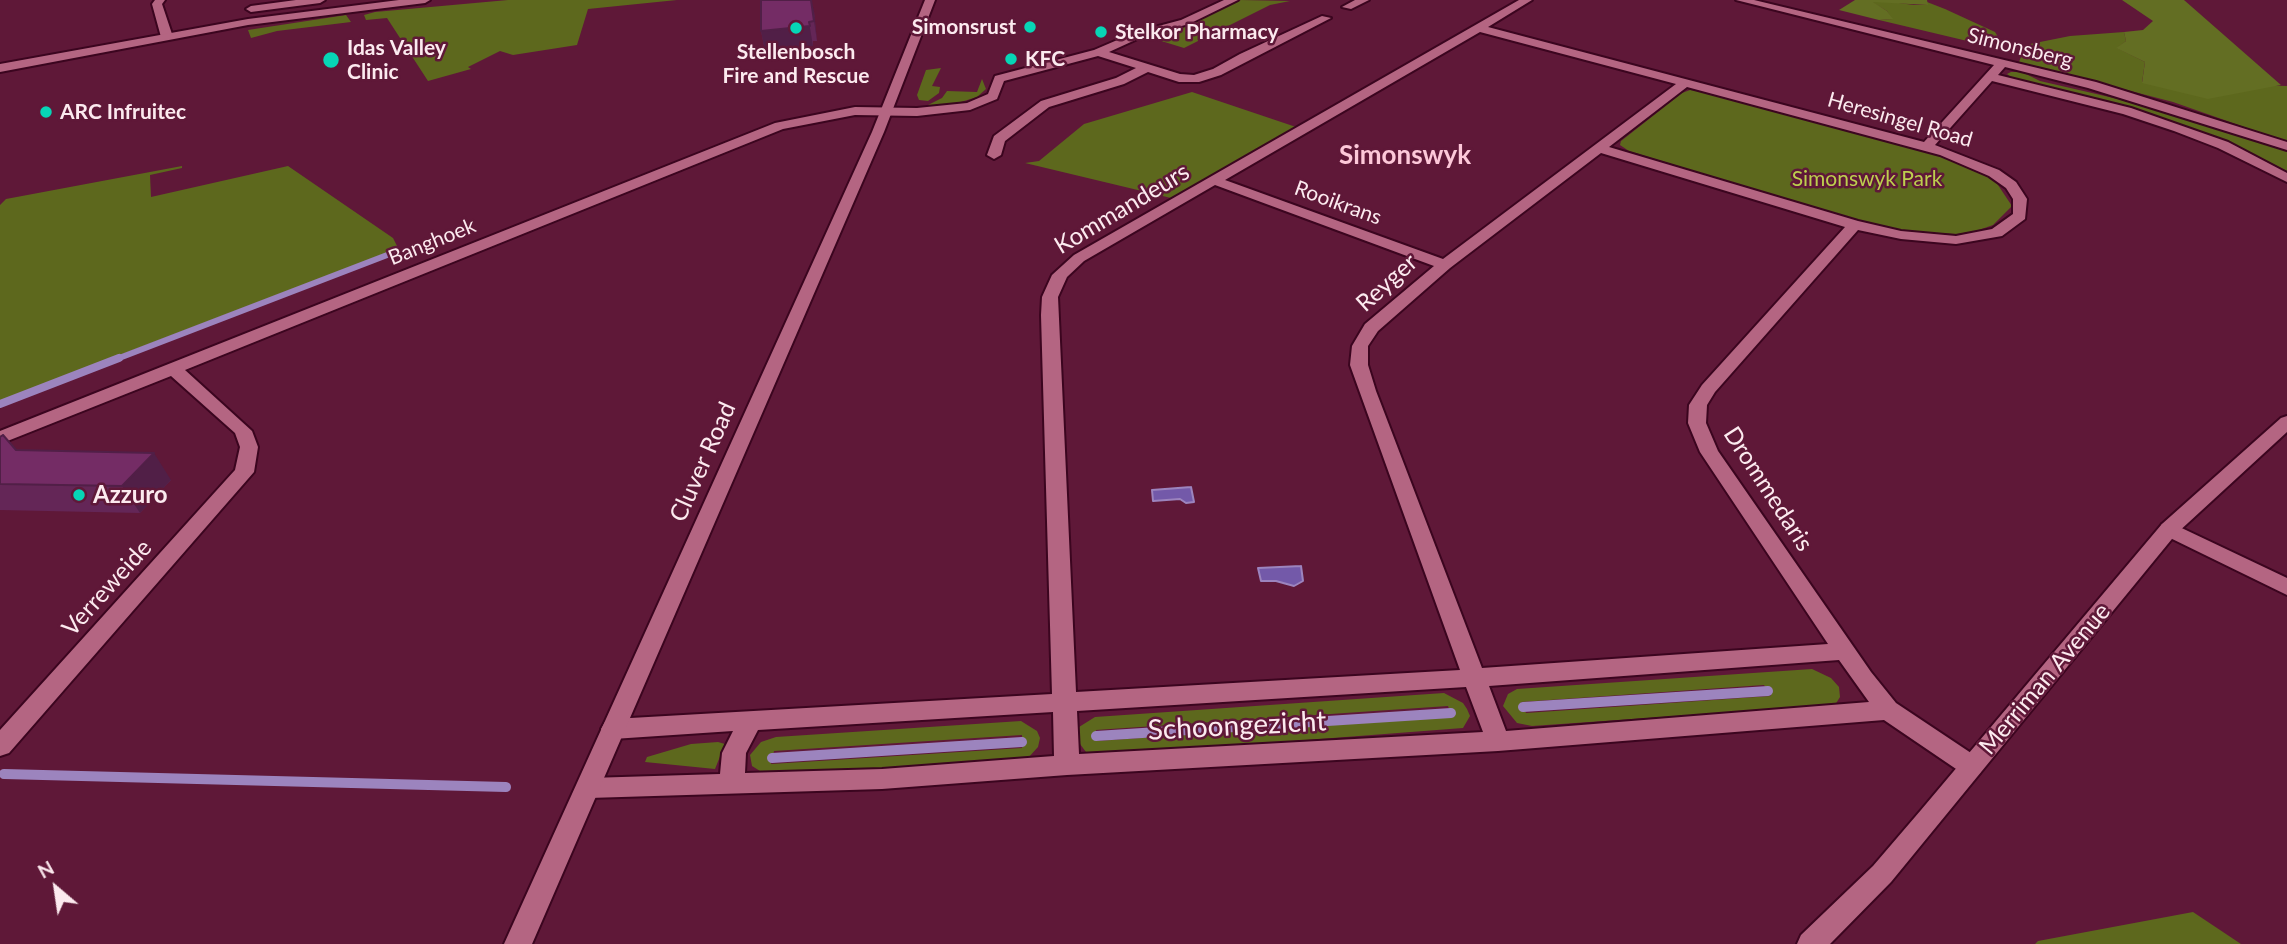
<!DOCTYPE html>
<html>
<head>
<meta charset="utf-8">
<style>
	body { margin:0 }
	#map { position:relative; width:2287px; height:944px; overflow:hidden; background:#5f1838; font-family:Lato,sans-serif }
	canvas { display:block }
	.north { position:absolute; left:21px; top:853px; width:70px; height:70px; -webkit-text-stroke:5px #5f1838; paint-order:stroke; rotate:331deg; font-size:19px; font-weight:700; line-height:28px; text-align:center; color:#fceaef }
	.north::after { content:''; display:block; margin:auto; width:24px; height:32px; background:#fceaef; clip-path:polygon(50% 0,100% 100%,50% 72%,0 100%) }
</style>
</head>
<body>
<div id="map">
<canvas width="2287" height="944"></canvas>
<div class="north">N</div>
</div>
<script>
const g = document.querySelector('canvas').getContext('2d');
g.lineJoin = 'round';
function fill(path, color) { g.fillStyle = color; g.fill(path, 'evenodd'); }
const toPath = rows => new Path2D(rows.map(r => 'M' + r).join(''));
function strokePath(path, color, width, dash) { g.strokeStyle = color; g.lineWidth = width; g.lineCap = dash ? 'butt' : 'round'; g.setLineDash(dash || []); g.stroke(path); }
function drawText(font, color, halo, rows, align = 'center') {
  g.font = font + ' Lato,sans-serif'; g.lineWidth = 5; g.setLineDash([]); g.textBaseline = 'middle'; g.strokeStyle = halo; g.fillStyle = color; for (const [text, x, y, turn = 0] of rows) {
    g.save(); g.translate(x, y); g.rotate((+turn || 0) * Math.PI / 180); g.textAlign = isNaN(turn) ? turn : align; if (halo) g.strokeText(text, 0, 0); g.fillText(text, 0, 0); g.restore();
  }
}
fill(toPath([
	[508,0,677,0,588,9,577,45,513,55,500,51,468,67,471,69,428,81,387,18,366,20,364,15,375,12],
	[1241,0,1290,1,1270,5,1184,48,1145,36,1192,23],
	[1884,1,1914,5,1927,5,1927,2,1945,9,1995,32,2000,40,2001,49,1879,20,1892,19,1887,11,1872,2],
	[346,15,351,22,277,31,251,38,248,30],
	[2124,32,2126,41,2117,48,2145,62,2142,82,2287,86,2287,142,2173,102,2019,62,2022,54,2020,46,2070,36],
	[941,68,932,86,940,87,939,93,928,101,919,100,917,95,926,70],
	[2011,72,2022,72,2040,81,2118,99,2287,150,2287,171,2236,146,2188,128,2112,104,2013,79,2007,74],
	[982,79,986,89,977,97,951,105,926,106,942,98,947,91,977,92],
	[1690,90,1701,91,1931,152,1968,166,1996,182,2012,206,1993,225,1976,231,1957,234,1910,232,1857,221,1629,151,1620,145,1621,141,1682,93],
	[1192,92,1296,127,1171,198,1025,163,1039,161,1084,124],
	[182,166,182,168,150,175,151,197,288,166,393,238,397,246,389,252,0,401,0,205,6,199],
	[1812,669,1831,678,1839,687,1840,697,1835,705,1532,726,1517,723,1503,706,1508,694,1517,689],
	[1764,685,1771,696,1526,713,1521,702],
	[1444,693,1463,703,1467,709,1470,716,1463,728,1098,756,1086,752,1077,740,1079,727,1095,717],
	[1448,706,1452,717,1097,741,1096,730],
	[1021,721,1037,731,1040,738,1038,747,1028,758,821,774,760,771,752,766,750,755,761,742,776,737],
	[1022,735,1022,748,771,764,774,751],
	[718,742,725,744,715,769,645,762,647,757,691,744],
	[2193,912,2241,944,2035,944,2038,941]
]), '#5d681d');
fill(toPath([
	[1855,0,1927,0,1928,5,1873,2,1887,11,1893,19,1879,20,1839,10],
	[2122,0,2184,0,2281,85,2208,99,2142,83,2145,62,2116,48,2126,41,2124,32,2143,30,2153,21]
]), '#636e23');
const water = toPath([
	[1191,487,1194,502,1186,503,1180,499,1153,501,1152,490,1191,487],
	[1301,566,1303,581,1294,586,1276,581,1261,581,1258,568,1301,566]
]);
fill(water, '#7359a9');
strokePath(water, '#9c84be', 2);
strokePath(toPath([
	[114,360,395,252]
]), '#9c84be', 6);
strokePath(toPath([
	[0,404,119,358]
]), '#9c84be', 8);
strokePath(toPath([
	[1523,707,1768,691],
	[1096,736,1451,713],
	[772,758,1022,742],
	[4,774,506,787]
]), '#9c84be', 10);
const minor = toPath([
	[155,0,165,0,162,4,173,37,171,39,161,37,152,4,155,0],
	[296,0,325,0,320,3,251,12,246,9,251,6,296,0],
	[1224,0,1238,0,1189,24,1144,36,1109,52,1180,74,1194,75,1213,69,1240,54,1322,16,1331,18,1221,75,1199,82,1179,82,1148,72,1124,84,1049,107,1005,141,1001,155,994,159,987,155,994,136,1041,101,1116,78,1136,68,1098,56,1004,81,997,99,970,110,917,116,855,115,783,129,185,370,252,431,258,447,254,472,9,753,0,756,0,730,235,470,240,447,235,433,171,376,0,444,0,431,775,123,855,107,917,108,967,103,988,94,995,76,1094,50,1136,32,1181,20,1224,0],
	[1355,0,1369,0,1351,9,1342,7,1355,0],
	[1519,0,1532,0,1488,27,1924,142,1994,65,1736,0,1754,0,2096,82,2287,142,2287,150,2088,88,2005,67,1998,75,2131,108,2228,142,2287,173,2287,182,2218,148,2174,131,2123,114,1992,81,1935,145,1999,170,2016,182,2027,199,2025,219,2002,236,1956,244,1901,239,1858,230,1715,392,1707,405,1706,423,1718,451,1871,672,1896,703,1980,759,1983,766,1980,773,1971,776,1962,773,1884,720,1498,751,1067,775,882,789,589,798,580,795,576,788,580,781,589,778,720,774,722,753,733,731,613,739,605,736,601,729,605,722,613,719,1052,694,1041,315,1042,297,1052,275,1074,255,1519,0],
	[1480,32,1676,84,1443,259,1225,180,1480,32],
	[1687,87,1940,155,1989,176,2006,188,2013,199,2013,214,1992,229,1956,236,1901,231,1858,221,1609,147,1687,87],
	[1601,153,1845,227,1702,385,1689,405,1688,423,1700,452,1828,644,1482,668,1376,391,1368,365,1368,346,1378,331,1450,268,1601,153],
	[1215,185,1434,266,1365,324,1352,346,1350,365,1460,670,1076,692,1058,297,1067,277,1084,261,1215,185],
	[1839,660,1869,702,1506,731,1489,686,1839,660],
	[1466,687,1483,732,1079,754,1077,711,1466,687],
	[1053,712,1054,756,882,769,745,773,746,753,758,730,1053,712],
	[2169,522,2287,578,2287,595,2162,534,2159,529,2162,524,2169,522]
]);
const tertiary = toPath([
	[925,0,935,0,884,132,532,944,504,944,872,132,925,0],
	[2287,416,2287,432,2176,534,1891,882,1830,944,1797,944,1801,935,1873,866,1921,810,2162,524,2281,418,2287,416]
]);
const secondary = toPath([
	[399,0,430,0,425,3,248,25,0,72,0,64,248,19,399,0]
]);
strokePath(minor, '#3b051f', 4);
strokePath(tertiary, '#3b051f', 4);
strokePath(secondary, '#3b051f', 4);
fill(minor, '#b46582');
fill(tertiary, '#b46582');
fill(secondary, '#b46582');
fill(toPath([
	[814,11,817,41,813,41,813,46,765,51,761,31],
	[0,437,16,450,171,480,140,513,0,510]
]), '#642657');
fill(toPath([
	[811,0,814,11,817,41,814,21],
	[809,22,813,46,765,51,761,31],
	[154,453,171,480,140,513,122,486]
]), '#511f47');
const building = toPath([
	[761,0,811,0,814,21,809,22,810,26,761,31,761,0],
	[3,435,16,450,154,453,122,486,0,484,0,437,3,435]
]);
fill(building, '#742c65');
strokePath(building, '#511f47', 2);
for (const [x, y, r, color] of [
	[1030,27,7,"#07d5b6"],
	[796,28,7,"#07d5b6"],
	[1101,32,7,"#07d5b6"],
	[1011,59,7,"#07d5b6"],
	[331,60,9,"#07d5b6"],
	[46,112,7,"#07d5b6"],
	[79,495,7,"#07d5b6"]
]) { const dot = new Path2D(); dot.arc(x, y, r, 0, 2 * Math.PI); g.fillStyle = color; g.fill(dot); strokePath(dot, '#5f1838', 2.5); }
drawText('bold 21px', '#fceaef', '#5f1838', [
	["Simonsrust",1016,27,"right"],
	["Stelkor Pharmacy",1115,32],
	["Idas Valley",347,48],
	["Clinic",347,72],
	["Stellenbosch",796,52,"center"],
	["Fire and Rescue",796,76,"center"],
	["KFC",1025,59],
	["ARC Infruitec",60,112]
], 'left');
drawText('21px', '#fceaef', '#5f1838', [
	["Simonsberg",2020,48,14],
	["Heresingel Road",1900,120,16],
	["Rooikrans",1338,203,20],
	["Banghoek",432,242,-22]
]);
drawText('21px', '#bccf4e', '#5f1838', [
	["Simonswyk Park",1867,179]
]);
drawText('24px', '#fceaef', '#5f1838', [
	["Kommandeurs",1122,209,-31],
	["Reyger",1387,283,-42],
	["Cluver Road",703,462,-66],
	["Drommedaris",1768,489,57],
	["Verreweide",107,588,-48],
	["Merriman Avenue",2045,679,-50]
]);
drawText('bold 24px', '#fceaef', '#5f1838', [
	["Azzuro",93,495]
], 'left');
drawText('bold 26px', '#fdc8d9', '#5f1838', [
	["Simonswyk",1405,156]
]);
drawText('28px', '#fceaef', '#5f1838', [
	["Schoongezicht",1237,726,-3]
]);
</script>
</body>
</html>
